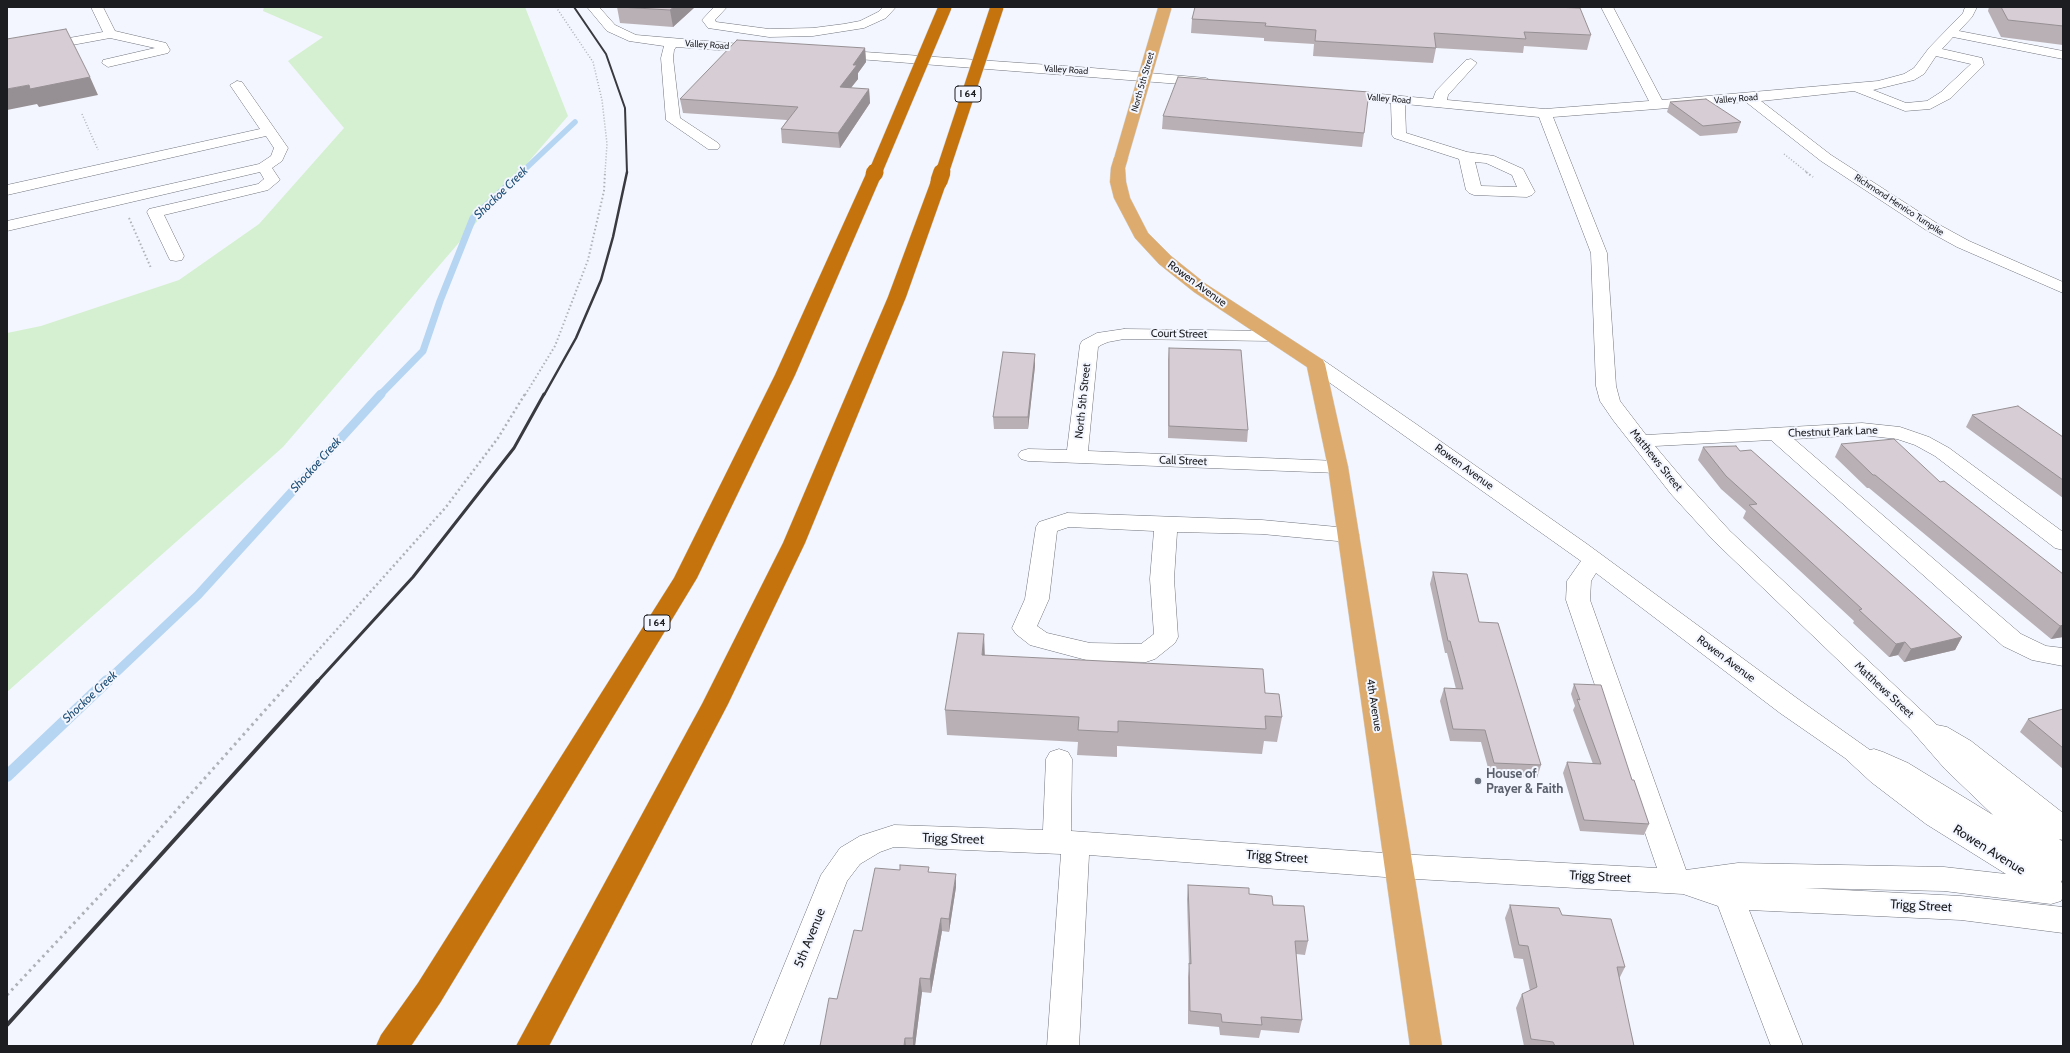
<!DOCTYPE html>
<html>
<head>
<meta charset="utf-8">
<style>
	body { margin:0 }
	#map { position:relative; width:2070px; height:1053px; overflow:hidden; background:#f3f6fe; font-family:Cabin,sans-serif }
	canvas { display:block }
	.frame { position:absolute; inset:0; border:8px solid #1c1d21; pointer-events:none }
</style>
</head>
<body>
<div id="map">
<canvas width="2070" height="1053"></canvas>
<div class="frame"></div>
</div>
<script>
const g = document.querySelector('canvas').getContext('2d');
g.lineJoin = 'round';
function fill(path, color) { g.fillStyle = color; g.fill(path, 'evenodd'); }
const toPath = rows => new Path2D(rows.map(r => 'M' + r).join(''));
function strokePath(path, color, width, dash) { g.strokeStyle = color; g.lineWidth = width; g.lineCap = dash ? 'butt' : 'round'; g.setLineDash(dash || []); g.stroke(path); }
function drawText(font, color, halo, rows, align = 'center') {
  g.font = font + ' Cabin,sans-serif'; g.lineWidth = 4; g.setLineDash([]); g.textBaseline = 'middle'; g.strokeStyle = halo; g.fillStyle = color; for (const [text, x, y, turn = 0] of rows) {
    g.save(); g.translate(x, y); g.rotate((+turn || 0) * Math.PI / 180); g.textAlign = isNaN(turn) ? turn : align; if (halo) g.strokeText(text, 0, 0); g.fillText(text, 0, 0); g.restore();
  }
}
fill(toPath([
	[264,7,525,7,568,116,283,447,7,692,7,333,41,326,179,280,259,224,344,128,288,61,323,37,263,11]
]), '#d5f0d0');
strokePath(toPath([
	[521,173,575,122]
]), '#b5d5f2', 5.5);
strokePath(toPath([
	[380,395,423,351,440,301,473,218,522,172]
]), '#b5d5f2', 7);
strokePath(toPath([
	[106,682,198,595,381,394]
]), '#b5d5f2', 9);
strokePath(toPath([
	[7,776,107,681]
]), '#b5d5f2', 12);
const minor = toPath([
	[91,7,103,7,115,31,166,43,170,50,168,53,108,67,102,63,103,60,155,48,110,38,7,57,7,49,103,32,91,7],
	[587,7,599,7,615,25,636,35,764,46,766,49,760,53,676,47,674,50,673,58,680,118,718,143,720,146,718,149,708,149,666,120,661,58,664,46,629,41,607,31,587,7],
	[714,7,727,7,715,20,716,22,769,29,813,28,844,24,860,21,878,12,883,7,896,7,886,18,864,28,813,36,769,37,708,28,702,20,714,7],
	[1601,7,1613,7,1662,100,1878,81,1904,74,1914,68,1929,48,1963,13,1965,7,1977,7,1972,17,1959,31,2063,51,2063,59,1953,37,1942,49,1982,58,1984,65,1951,98,1930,109,1905,111,1854,91,1761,101,1831,155,1938,224,1969,241,2063,282,2063,293,1957,247,1926,230,1821,161,1746,102,1553,117,1607,253,1616,386,1620,401,1646,435,1862,423,1900,427,1929,437,1949,448,2063,532,2063,550,2055,548,1935,456,1915,445,1897,439,1862,435,1794,439,2021,634,2046,646,2063,648,2063,666,2032,660,2003,646,1771,440,1655,446,1687,484,1730,531,1937,725,1947,727,1971,741,2063,813,2063,840,2059,839,2063,842,2063,880,2061,881,2063,886,2063,897,2061,901,2051,904,1944,891,1804,888,1961,896,2063,907,2063,933,1961,920,1749,910,1803,1046,1771,1046,1718,906,1683,894,1398,878,1089,855,1079,1046,1047,1046,1061,854,894,847,880,852,860,864,847,881,783,1046,751,1046,821,875,840,848,860,836,894,825,1043,830,1046,759,1050,752,1059,749,1068,752,1072,759,1071,831,1398,854,1657,868,1566,600,1567,581,1581,561,1309,368,1307,364,1309,360,1316,358,1323,360,1416,424,1587,544,1798,699,1870,750,1874,749,1883,752,1908,763,1993,815,1945,769,1911,730,1714,541,1671,494,1613,420,1600,401,1596,386,1591,253,1539,117,1405,104,1406,133,1467,152,1494,156,1523,169,1535,192,1532,195,1527,197,1474,195,1469,193,1466,190,1459,159,1394,138,1392,135,1391,103,1338,98,1331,94,1338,90,1433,99,1436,91,1466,60,1471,59,1477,63,1448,95,1447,100,1545,109,1649,101,1601,7],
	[1936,56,1971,64,1941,92,1927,101,1906,103,1873,90,1914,80,1924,74,1936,56],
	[1475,162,1486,163,1512,175,1517,187,1481,186,1475,162],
	[1596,573,1780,713,1845,758,1871,782,1926,824,2006,874,1944,867,1738,863,1686,870,1590,600,1591,581,1596,573],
	[836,50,1092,68,1206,78,1213,82,1206,86,832,57,830,54,836,50],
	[237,81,242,82,288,148,282,161,272,168,280,180,268,190,164,215,184,256,182,260,176,261,170,260,168,256,147,212,149,209,258,184,264,179,260,172,7,231,7,221,259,164,271,156,274,148,266,136,7,195,7,185,260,129,230,85,237,81],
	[1124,329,1272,331,1278,332,1281,336,1278,340,1272,341,1124,339,1108,342,1101,345,1098,347,1088,451,1338,461,1345,463,1348,467,1345,471,1338,473,1028,461,1021,459,1018,455,1021,451,1028,449,1067,450,1080,345,1082,341,1097,333,1124,329],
	[1067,513,1262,520,1348,528,1356,530,1359,535,1356,540,1348,542,1262,534,1177,532,1174,579,1178,637,1175,643,1155,659,1146,662,1090,661,1030,645,1016,634,1012,628,1025,599,1036,527,1039,522,1067,513],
	[1069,527,1154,531,1150,579,1154,634,1141,644,1090,643,1047,633,1037,626,1049,599,1057,531,1069,527]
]);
const major = toPath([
	[1121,154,1126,155,1128,158,1125,168,1126,182,1130,198,1148,233,1171,256,1206,284,1323,360,1325,364,1348,467,1442,1046,1410,1046,1328,467,1307,367,1194,292,1159,264,1135,238,1114,198,1110,182,1111,168,1114,158,1116,155,1121,154]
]);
const highway = toPath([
	[874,169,879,171,882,174,795,375,697,578,440,1003,411,1046,376,1046,381,1035,418,983,674,578,775,375,866,174,869,171,874,169],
	[939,176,944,178,947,181,906,297,805,543,728,704,549,1046,516,1046,702,704,783,543,888,297,931,181,934,178,939,176]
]);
strokePath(minor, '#71747d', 1);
strokePath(major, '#d2d2d3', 1);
strokePath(highway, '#d2d2d3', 1);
strokePath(toPath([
	[556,7,593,62,602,100,607,144,605,173],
	[82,114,98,150],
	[1784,154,1808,173]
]), '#aeb1b7', 1.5, [1, 2]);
strokePath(toPath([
	[1806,172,1813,177],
	[129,218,151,268],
	[525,395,555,346,588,260,604,191,605,172]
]), '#aeb1b7', 2, [1.5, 2.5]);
strokePath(toPath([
	[290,682,446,507,498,438,525,394]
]), '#aeb1b7', 2.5, [2, 3]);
strokePath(toPath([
	[7,995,119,875,291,681]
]), '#aeb1b7', 3, [2.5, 4]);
fill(minor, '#fff');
fill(major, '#dcab6d');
fill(highway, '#c5730c');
strokePath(toPath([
	[574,7,606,54,625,108,627,173]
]), '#393a3f', 2);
strokePath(toPath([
	[544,395,576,338,601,280,613,237,627,172]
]), '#393a3f', 2.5);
strokePath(toPath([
	[317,682,413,577,514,448,544,394]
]), '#393a3f', 3);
strokePath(toPath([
	[7,1025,318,681]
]), '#393a3f', 4);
const majorBridge = toPath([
	[1121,158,1165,7]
]);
const highwayBridgeFar1 = toPath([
	[875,173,945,7],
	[942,173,997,7]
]);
const highwayBridge = toPath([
	[874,174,875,172],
	[939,181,942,172]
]);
strokePath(majorBridge, '#d2d2d3', 14, []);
strokePath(highwayBridgeFar1, '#d2d2d3', 14, []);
strokePath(highwayBridge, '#d2d2d3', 18, []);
strokePath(majorBridge, '#dcab6d', 13);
strokePath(highwayBridgeFar1, '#c5730c', 13);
strokePath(highwayBridge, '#c5730c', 17);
fill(toPath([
	[617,7,695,7,673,27,620,23],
	[1195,7,1591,35,1587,50,1524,46,1523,53,1436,48,1433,63,1313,56,1314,44,1264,41,1264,38,1191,33,1192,19],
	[1989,7,2063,7,2063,45,2001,37,1988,11],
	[865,48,866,62,858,73,858,79,851,88,869,89,870,103,840,148,782,143,781,129,787,120,683,113,680,99],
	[1670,102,1741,122,1737,133,1700,136,1667,112],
	[1163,116,1364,133,1362,147,1162,129],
	[1169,348,1248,430,1247,442,1168,438,1168,359],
	[1035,366,1028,429,994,429,993,417],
	[1972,415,2063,437,2063,498,1966,427],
	[1841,444,1940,482,2063,574,2063,637,2051,639,1869,488,1867,488,1835,457],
	[1703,447,1740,451,1962,637,1955,650,1904,662,1898,655,1889,657,1853,623,1854,621,1743,518,1746,511,1721,489,1698,460],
	[1433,572,1479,622,1541,765,1537,778,1490,775,1481,742,1450,741,1440,701,1444,688,1456,689,1447,653,1445,653,1430,584],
	[985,655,1265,693,1282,717,1277,742,1264,741,1262,754,1117,746,1117,757,1077,755,1078,742,947,735,945,710],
	[1574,684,1632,780,1649,824,1644,835,1580,831,1563,773,1567,762,1593,764,1573,710,1575,706,1571,694],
	[2063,709,2063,769,2020,732,2028,719],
	[900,870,929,872,956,887,949,932,942,931,931,993,922,992,915,1046,820,1046,837,999],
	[1188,885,1249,894,1273,905,1308,941,1305,955,1296,954,1302,1020,1299,1033,1261,1030,1259,1038,1220,1035,1219,1027,1188,1024,1188,977,1189,967,1187,899],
	[1510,905,1562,915,1625,967,1619,979,1634,1046,1524,1046,1516,1008,1522,994,1530,991,1523,959,1514,958,1505,918]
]), '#b9b0b6');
fill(toPath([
	[674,7,695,7,673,27,670,10],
	[865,48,866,62,858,73,858,79,841,100,840,87,853,65],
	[90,77,98,95,39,107,37,104,7,110,7,89,29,85],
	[869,89,870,103,840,148,838,133],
	[1035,354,1035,366,1028,429,1028,417],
	[2063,625,2063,637,2051,639,2060,626],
	[984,634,985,659,982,655],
	[1962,637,1955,650,1904,662,1911,649],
	[1905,642,1898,655,1889,657,1896,644],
	[956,874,956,887,949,932,949,919],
	[941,918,942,931,931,993,930,979],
	[920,978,922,992,915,1046,913,1046,913,1038],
	[905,1038,906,1046,904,1046]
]), '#969094');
const building = toPath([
	[619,7,674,7,670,10,619,7],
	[1195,7,1553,7,1580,8,1591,35,1524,32,1526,39,1434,33,1436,48,1315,41,1316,30,1265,26,1266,23,1192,19,1195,7],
	[2001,7,2063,7,2063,26,2008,20,2001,7],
	[66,29,90,77,30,89,29,85,7,89,7,39,66,29],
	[737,40,865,48,853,65,857,65,840,87,869,89,838,133,781,129,798,107,680,99,737,40],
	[1178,77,1369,92,1364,133,1163,116,1178,77],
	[1706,99,1741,122,1703,126,1670,102,1706,99],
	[1169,348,1241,350,1248,430,1169,426,1169,348],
	[1003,352,1035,354,1028,417,993,417,1003,352],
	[2018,406,2063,437,2063,480,1972,415,2018,406],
	[1894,439,1940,482,1944,481,2063,574,2063,625,2060,626,1875,475,1873,475,1841,444,1894,439],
	[1736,446,1740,451,1751,450,1962,637,1911,649,1905,642,1896,644,1859,610,1862,609,1749,505,1757,504,1726,476,1703,447,1736,446],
	[1433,572,1467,574,1479,622,1498,623,1541,765,1494,763,1485,730,1453,729,1444,688,1463,689,1450,641,1448,641,1433,572],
	[958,633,984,634,982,655,1263,669,1265,693,1279,694,1282,717,1265,716,1266,729,1118,721,1118,732,1078,730,1079,717,945,710,958,633],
	[1574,684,1601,685,1632,780,1634,780,1649,824,1584,820,1567,762,1601,764,1577,699,1580,700,1574,684],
	[2063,709,2063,748,2028,719,2063,709],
	[900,865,929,867,928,872,956,874,949,919,941,918,930,979,920,978,913,1038,905,1038,904,1046,820,1046,829,998,837,999,854,930,862,931,875,868,900,870,900,865],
	[1188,885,1249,888,1249,894,1272,896,1273,905,1304,906,1308,941,1295,941,1302,1020,1261,1017,1262,1025,1222,1022,1221,1014,1190,1011,1189,963,1191,964,1188,885],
	[1510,905,1559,908,1562,915,1611,919,1625,967,1617,967,1634,1046,1555,1046,1553,1042,1531,1039,1522,994,1537,987,1528,946,1519,945,1510,905]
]);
fill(building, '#d7cdd4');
strokePath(building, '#969094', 1);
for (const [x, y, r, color] of [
	[1478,781,4,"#6b7280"]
]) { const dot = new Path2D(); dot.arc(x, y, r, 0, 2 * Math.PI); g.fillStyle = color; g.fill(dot); strokePath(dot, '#f3f6fe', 1.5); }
drawText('9px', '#1c1d21', '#f3f6fe', [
	["Valley Road",707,45,4],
	["Valley Road",1066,70,4],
	["North 5th Street",1143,82,-74],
	["Valley Road",1389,99,5],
	["Valley Road",1736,99,-5],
	["Richmond Henrico Turnpike",1899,205,33]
]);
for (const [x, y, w] of [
	[968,94,26],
	[657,623,26]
]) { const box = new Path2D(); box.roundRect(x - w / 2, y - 8, w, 16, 3); g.fillStyle = '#f3f6fe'; g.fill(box); strokePath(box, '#1c1d21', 1); }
drawText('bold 10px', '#1c1d21', null, [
	["I 64",968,94],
	["I 64",657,623]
]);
drawText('11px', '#1c1d21', '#f3f6fe', [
	["Rowen Avenue",1197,284,36],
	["Court Street",1179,334,1],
	["North 5th Street",1083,401,-84],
	["Chestnut Park Lane",1833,432,-2],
	["Matthews Street",1656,460,51],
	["Call Street",1183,461,2],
	["Rowen Avenue",1464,467,36],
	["Rowen Avenue",1726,659,37],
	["Matthews Street",1884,690,43],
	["4th Avenue",1374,705,81]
]);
drawText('italic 12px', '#205077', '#f3f6fe', [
	["Shockoe Creek",501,193,-44],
	["Shockoe Creek",316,465,-48],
	["Shockoe Creek",90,697,-43]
]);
drawText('bold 13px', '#5b616d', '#f3f6fe', [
	["House of",1486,774],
	["Prayer & Faith",1486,789]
], 'left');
drawText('13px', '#1c1d21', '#f3f6fe', [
	["Trigg Street",953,839,2],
	["Rowen Avenue",1989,850,32],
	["Trigg Street",1277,857,4],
	["Trigg Street",1600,877,3],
	["Trigg Street",1921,906,3],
	["5th Avenue",810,938,-68]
]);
</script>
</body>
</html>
